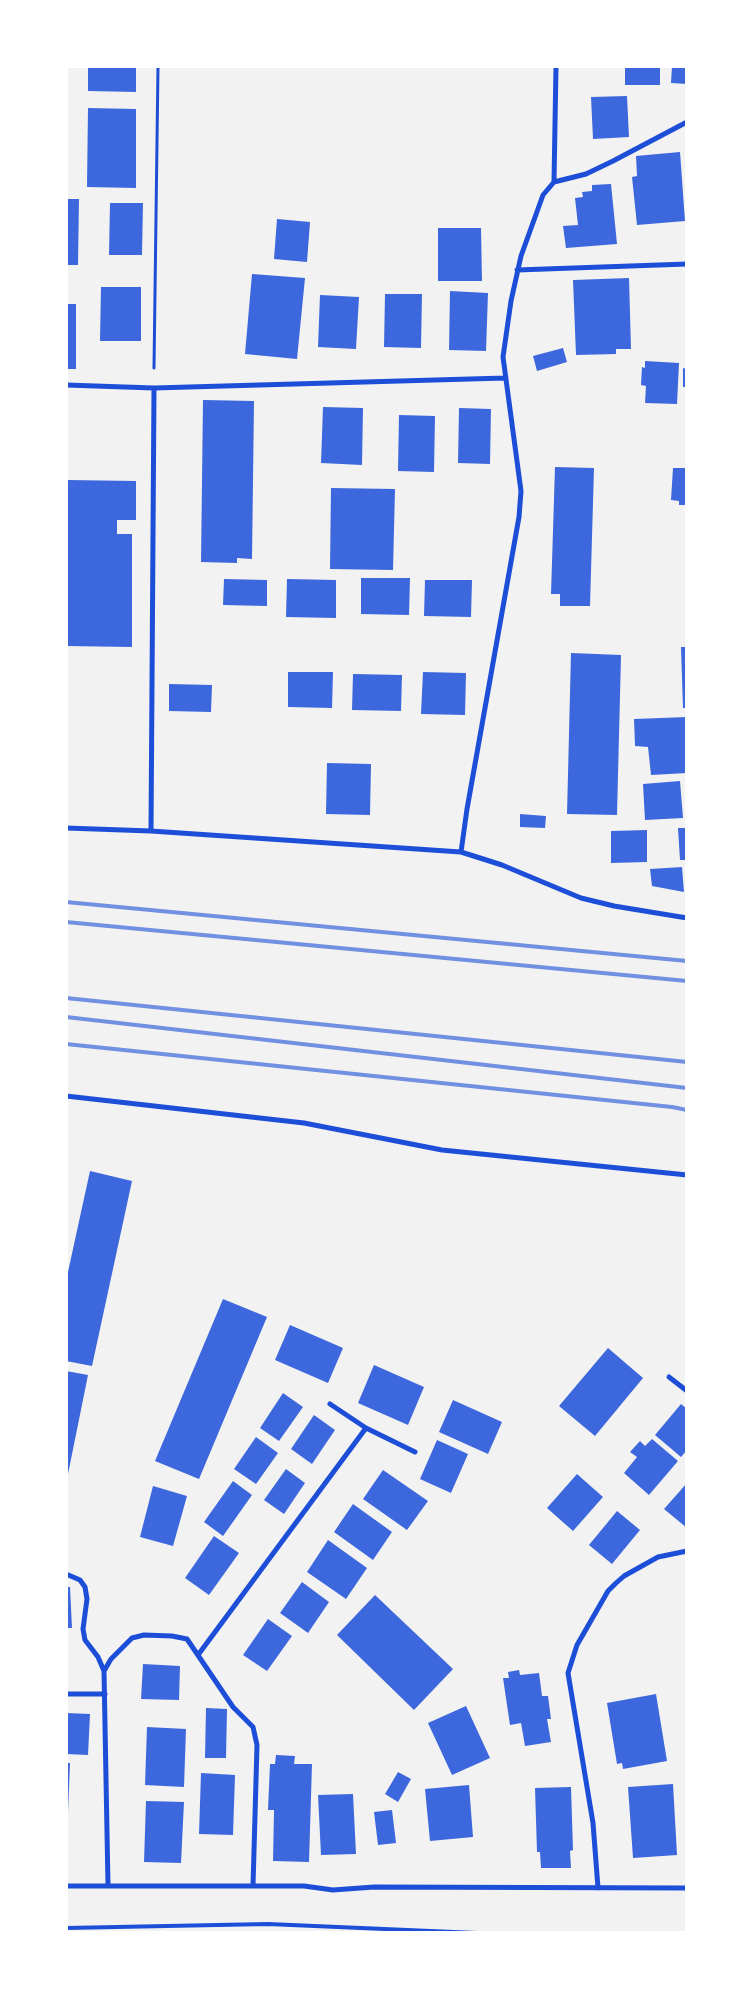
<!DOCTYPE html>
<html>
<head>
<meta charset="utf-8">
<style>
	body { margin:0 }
	#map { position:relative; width:753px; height:1999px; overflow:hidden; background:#f2f2f2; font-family:"DM Sans",sans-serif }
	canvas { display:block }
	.frame { position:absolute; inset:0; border:68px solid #fff; pointer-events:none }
</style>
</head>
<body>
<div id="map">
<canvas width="753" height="1999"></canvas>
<div class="frame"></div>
</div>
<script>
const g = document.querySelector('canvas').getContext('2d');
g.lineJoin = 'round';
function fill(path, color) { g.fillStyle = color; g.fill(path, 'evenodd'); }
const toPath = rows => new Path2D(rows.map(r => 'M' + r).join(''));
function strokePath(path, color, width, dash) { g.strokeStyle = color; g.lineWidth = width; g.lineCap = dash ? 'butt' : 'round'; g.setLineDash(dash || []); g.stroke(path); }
fill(toPath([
	[88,66,136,66,136,92,88,91],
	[625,66,660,66,660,85,625,85],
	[672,66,687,66,687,84,671,83],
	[627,96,629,137,593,139,591,97],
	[88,108,136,109,136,188,87,187],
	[680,152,685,221,637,225,632,177,637,176,636,156],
	[611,184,617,244,566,248,563,226,578,225,575,198,583,197,582,192,592,191,592,185],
	[66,199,79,199,78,265,66,265],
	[110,203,143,203,142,255,109,255],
	[277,219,310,222,307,262,274,259],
	[438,228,481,228,482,281,438,281],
	[252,274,305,278,297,359,245,354],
	[629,278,631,349,616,349,616,354,576,355,573,280],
	[101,287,141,287,141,341,100,341],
	[450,291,488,293,486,351,449,350],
	[385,294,422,294,421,348,384,347],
	[320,295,359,297,356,349,318,347],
	[66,304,76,304,76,369,66,369],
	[563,348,567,362,537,371,533,356],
	[645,361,679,363,677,404,645,403,646,386,641,385,642,367,645,368],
	[683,368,687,369,687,387,683,387],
	[203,400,254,401,252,559,237,558,237,563,201,562],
	[323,407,363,408,362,465,321,463],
	[459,408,491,409,490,464,458,463],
	[399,415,435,416,434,472,398,471],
	[555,467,594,468,590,606,560,606,560,594,551,594],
	[673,468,687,468,687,505,679,505,679,501,671,500],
	[66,480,136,481,136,520,117,520,117,534,132,534,132,647,66,646],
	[331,488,395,489,393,570,330,569],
	[361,578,410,578,409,615,361,614],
	[224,579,267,580,267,606,223,605],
	[287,579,336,580,336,618,286,617],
	[425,580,472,580,471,617,424,616],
	[681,647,687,647,687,708,683,708],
	[571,653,621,655,617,815,567,814],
	[288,672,333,672,332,708,288,707],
	[423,672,466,673,465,715,421,714],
	[353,674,402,675,401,711,352,710],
	[169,684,212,685,211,712,169,711],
	[687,717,687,773,651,775,648,747,635,746,634,719],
	[327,763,371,764,370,815,326,814],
	[680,781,683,818,645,820,643,784],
	[520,814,546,816,545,828,520,827],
	[678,828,687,828,687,860,680,860],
	[647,830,647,862,611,863,611,831],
	[682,867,684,892,652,886,650,869],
	[90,1171,132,1181,92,1366,66,1361,66,1281],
	[223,1299,267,1317,199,1479,155,1461],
	[290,1325,343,1348,328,1383,275,1360],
	[608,1348,643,1378,595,1436,559,1406],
	[374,1365,424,1387,408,1425,358,1403],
	[66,1371,88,1375,67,1479,66,1479],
	[283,1393,303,1407,279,1441,260,1428],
	[453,1400,502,1422,488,1454,439,1432],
	[681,1404,687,1409,687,1450,681,1457,655,1435],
	[314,1415,335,1430,312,1464,291,1449],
	[256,1437,278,1453,256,1484,234,1469],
	[652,1439,678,1461,649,1495,624,1473,637,1457,630,1452,640,1441,645,1446],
	[437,1440,468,1454,451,1493,420,1479],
	[286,1469,305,1483,284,1514,264,1500],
	[383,1470,428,1501,407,1530,363,1499],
	[577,1474,603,1497,573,1531,547,1508],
	[233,1481,252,1495,223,1536,204,1522],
	[687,1483,687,1528,664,1509],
	[153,1486,187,1496,173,1546,140,1537],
	[353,1504,392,1532,373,1560,334,1532],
	[617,1511,640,1530,612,1564,589,1545],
	[214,1536,239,1553,209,1595,185,1578],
	[328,1540,367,1568,346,1599,307,1572],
	[302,1582,329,1602,308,1633,280,1613],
	[66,1587,70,1587,72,1628,66,1628],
	[375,1595,453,1669,414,1710,337,1635],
	[268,1619,292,1636,267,1671,243,1655],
	[143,1664,180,1666,179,1700,141,1699],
	[519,1670,520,1675,539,1673,542,1696,548,1696,551,1719,547,1719,551,1742,525,1746,521,1723,510,1725,503,1678,509,1678,508,1672],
	[656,1694,667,1761,623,1769,622,1763,617,1764,607,1703],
	[466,1706,490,1758,452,1775,428,1723],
	[206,1708,227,1709,226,1758,205,1758],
	[66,1713,90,1714,88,1755,66,1754],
	[147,1727,186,1729,184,1787,145,1785],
	[276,1755,295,1756,294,1764,312,1764,309,1862,273,1861,274,1810,268,1810,270,1764,275,1764],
	[66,1763,70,1763,68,1812,66,1812],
	[398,1772,411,1779,398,1802,385,1794],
	[201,1773,235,1775,233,1835,199,1834],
	[673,1784,677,1855,633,1858,628,1787],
	[469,1785,473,1837,430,1841,425,1789],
	[571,1787,573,1850,570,1851,571,1868,541,1868,540,1852,537,1852,535,1788],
	[353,1794,356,1854,321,1855,318,1795],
	[146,1801,184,1802,181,1863,144,1862],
	[392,1810,396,1843,378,1845,374,1812]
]), '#3d67dc');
strokePath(toPath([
	[154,368,158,66]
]), '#1d4ed8', 3);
strokePath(toPath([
	[66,1928,268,1924,477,1933]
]), '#1d4ed8', 4);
strokePath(toPath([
	[554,182,556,66],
	[517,270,687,264],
	[66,385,154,388,505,378],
	[66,828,151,831,461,852,502,865,581,898,614,906,687,918],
	[151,831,154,388],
	[461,852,467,809,519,517,521,491,503,357,511,301,521,256,543,195,554,182,586,174,613,161,687,122],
	[66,1096,304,1123,442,1150,687,1175],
	[669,1377,687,1391],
	[330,1404,366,1428,415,1452],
	[66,1574,80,1580,85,1587,87,1599,83,1629,85,1640,98,1657,104,1671],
	[198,1655,366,1428],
	[66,1694,105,1694],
	[66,1886,304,1886,333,1890,374,1887,687,1888],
	[108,1886,104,1671,111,1659,132,1638,144,1635,172,1636,187,1639,233,1707,253,1727,257,1745,253,1886],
	[598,1888,593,1823,568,1673,577,1645,608,1591,615,1584,624,1576,658,1557,687,1551]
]), '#1d4ed8', 5);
strokePath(toPath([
	[66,902,687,961],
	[66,922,687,981],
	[66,998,687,1062],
	[66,1017,687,1088],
	[66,1044,672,1107,687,1110]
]), '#7290e2', 4);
</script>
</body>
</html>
